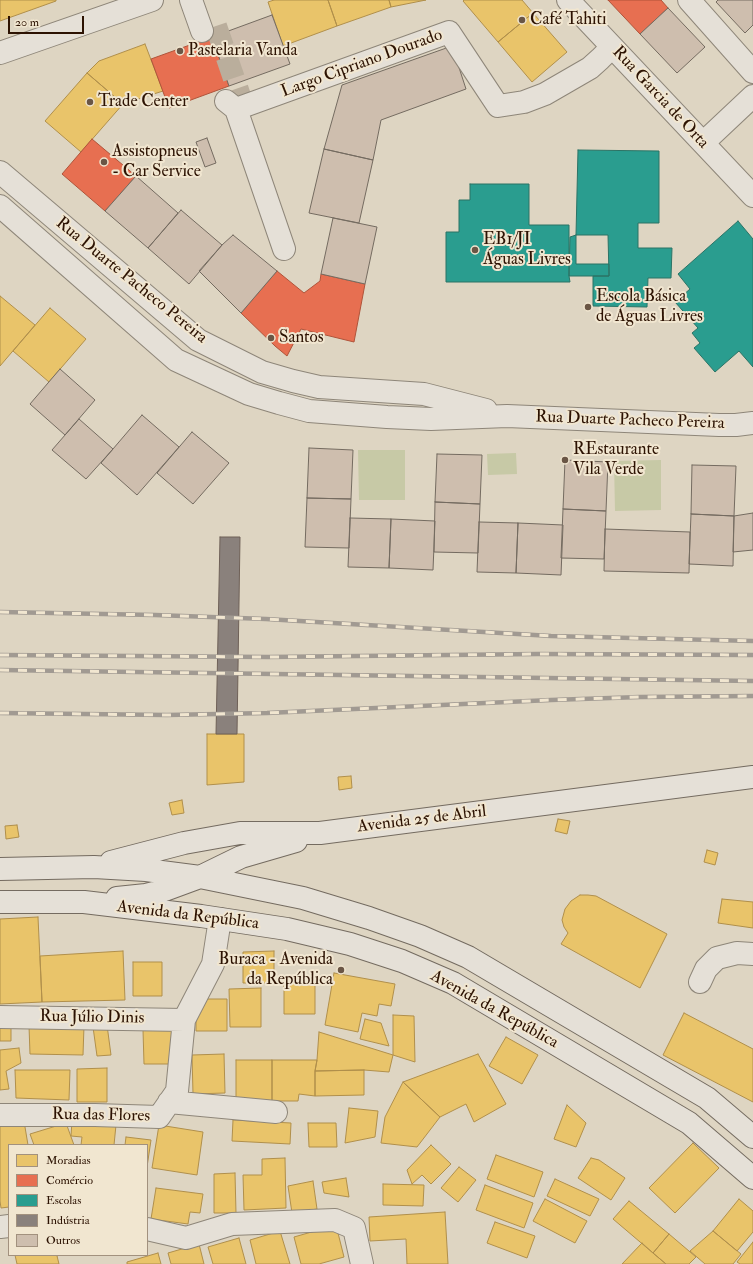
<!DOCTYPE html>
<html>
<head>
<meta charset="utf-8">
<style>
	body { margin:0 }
	#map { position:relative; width:753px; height:1264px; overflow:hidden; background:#ded5c2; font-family:"IM FELL Double Pica",serif }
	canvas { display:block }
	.legend { position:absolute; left:8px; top:1144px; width:140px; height:112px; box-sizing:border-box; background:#f1e6d0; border:1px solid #a2917e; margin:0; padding:5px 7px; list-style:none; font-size:12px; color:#2c1202 }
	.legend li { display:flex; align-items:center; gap:8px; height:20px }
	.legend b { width:20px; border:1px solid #a2917e }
	.scale { position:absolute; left:8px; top:16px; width:76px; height:18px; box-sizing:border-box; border:2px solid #2c1202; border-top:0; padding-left:5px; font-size:12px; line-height:14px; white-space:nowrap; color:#2c1202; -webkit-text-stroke:3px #f1e6d0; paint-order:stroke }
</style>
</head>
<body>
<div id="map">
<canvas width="753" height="1264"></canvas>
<ul class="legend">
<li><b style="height:11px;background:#e9c46a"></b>Moradias</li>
<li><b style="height:11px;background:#e76f51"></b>Comércio</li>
<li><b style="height:11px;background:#2a9d8f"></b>Escolas</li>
<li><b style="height:11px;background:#8a817c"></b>Indústria</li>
<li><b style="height:11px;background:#cebeae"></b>Outros</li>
</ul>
<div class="scale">20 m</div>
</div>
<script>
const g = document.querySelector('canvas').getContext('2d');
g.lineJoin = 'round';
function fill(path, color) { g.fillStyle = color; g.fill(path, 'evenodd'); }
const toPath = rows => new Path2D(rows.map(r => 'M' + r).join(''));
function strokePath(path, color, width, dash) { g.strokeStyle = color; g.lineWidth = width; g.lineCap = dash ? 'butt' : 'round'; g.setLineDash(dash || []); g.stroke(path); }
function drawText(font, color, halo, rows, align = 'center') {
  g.font = font + ' "IM FELL Double Pica",serif'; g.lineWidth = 4; g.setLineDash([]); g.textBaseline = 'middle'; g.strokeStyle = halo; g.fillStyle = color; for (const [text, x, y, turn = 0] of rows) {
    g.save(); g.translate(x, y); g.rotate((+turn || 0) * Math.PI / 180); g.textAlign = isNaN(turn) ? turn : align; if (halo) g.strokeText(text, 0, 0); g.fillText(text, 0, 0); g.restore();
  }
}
fill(toPath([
	[358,450,405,450,405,500,359,500],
	[516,453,517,474,488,475,487,454],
	[661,460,661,510,615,511,614,461]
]), '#c7c9a6');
const homes = toPath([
	[0,0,56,0,56,1,0,21,0,0],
	[274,0,328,0,337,26,283,46,268,2,274,0],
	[328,0,389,0,391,7,337,26,328,0],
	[389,0,426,0,391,7,389,0],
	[464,0,522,0,533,13,498,42,463,1,464,0],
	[533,13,567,52,532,82,498,42,533,13],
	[145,44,163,91,123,104,87,73,99,61,145,44],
	[87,73,123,104,81,152,45,121,87,73],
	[0,296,35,325,0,366,0,296],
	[50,308,86,339,49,382,13,351,50,308],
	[207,734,244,734,244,782,207,785,207,734],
	[351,776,352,788,339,790,338,777,351,776],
	[182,800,184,813,172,815,169,803,182,800],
	[558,819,570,821,567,834,555,831,558,819],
	[17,825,19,837,6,839,5,826,17,825],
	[707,850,718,853,715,865,704,862,707,850],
	[580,895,588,895,596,896,667,934,640,988,561,944,568,933,564,927,562,920,565,909,571,901,580,895],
	[722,899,753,902,753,928,718,923,722,899],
	[38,917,42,1002,0,1004,0,919,38,917],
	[123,951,125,1000,42,1002,40,956,123,951],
	[274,951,274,983,243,983,243,952,274,951],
	[133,962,162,962,162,996,133,996,133,962],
	[334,973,395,984,391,1006,379,1004,377,1016,362,1013,358,1032,325,1025,334,973],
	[284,982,315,982,315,1014,284,1014,284,982],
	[261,988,261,1027,230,1027,229,989,261,988],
	[196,999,227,999,227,1031,196,1031,196,999],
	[684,1013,753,1049,753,1102,663,1055,684,1013],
	[393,1015,414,1016,415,1062,393,1055,393,1015],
	[365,1019,381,1023,389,1046,360,1039,365,1019],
	[0,1024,11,1024,11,1041,0,1041,0,1024],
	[107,1025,111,1055,97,1056,93,1027,107,1025],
	[29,1026,84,1026,83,1055,30,1054,29,1026],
	[143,1030,173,1030,173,1064,144,1064,143,1030],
	[319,1032,393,1055,389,1072,364,1070,315,1071,317,1060,319,1032],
	[506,1037,538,1055,522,1084,489,1066,506,1037],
	[19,1048,21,1063,6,1071,9,1089,0,1090,0,1050,19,1048],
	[224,1054,225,1093,193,1094,192,1055,224,1054],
	[478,1054,506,1104,474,1122,466,1104,440,1117,403,1082,478,1054],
	[236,1060,272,1060,272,1101,236,1101,236,1060],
	[272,1060,317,1060,315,1071,315,1096,299,1094,298,1101,272,1101,272,1060],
	[107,1068,107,1102,77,1102,77,1069,107,1068],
	[15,1070,70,1070,69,1100,16,1098,15,1070],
	[364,1070,364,1095,315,1096,315,1071,364,1070],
	[403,1082,440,1117,417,1147,381,1143,385,1117,403,1082],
	[567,1105,586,1123,576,1147,554,1139,567,1105],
	[349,1108,378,1111,375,1137,345,1143,349,1108],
	[233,1120,291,1123,290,1144,232,1141,233,1120],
	[24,1121,28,1145,9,1145,9,1207,1,1208,0,1201,0,1125,24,1121],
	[72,1121,116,1125,114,1145,81,1145,82,1137,71,1136,72,1121],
	[66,1123,74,1145,34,1145,30,1134,66,1123],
	[308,1123,336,1123,337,1147,309,1147,308,1123],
	[159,1125,203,1132,197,1175,152,1168,159,1125],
	[126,1137,151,1140,147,1167,147,1145,125,1145,126,1137],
	[693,1143,719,1168,675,1213,649,1188,693,1143],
	[431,1145,451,1164,431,1184,422,1175,412,1184,407,1170,431,1145],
	[496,1155,543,1172,534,1197,487,1179,496,1155],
	[285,1158,286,1208,244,1210,243,1175,262,1175,262,1159,285,1158],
	[591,1158,599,1160,625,1178,611,1200,578,1178,591,1158],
	[459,1167,476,1180,458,1202,441,1188,459,1167],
	[235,1173,236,1213,214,1213,214,1174,235,1173],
	[346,1178,349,1197,324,1193,322,1182,346,1178],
	[555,1179,599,1199,590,1216,547,1196,555,1179],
	[313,1181,317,1209,292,1213,288,1186,313,1181],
	[383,1184,424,1185,423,1206,383,1205,383,1184],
	[485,1185,533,1203,524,1228,476,1210,485,1185],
	[156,1188,203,1194,200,1213,190,1212,188,1224,151,1219,156,1188],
	[545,1199,587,1221,575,1243,533,1221,545,1199],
	[739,1199,753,1211,753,1232,737,1251,713,1231,739,1199],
	[629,1201,669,1234,653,1253,613,1219,629,1201],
	[445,1212,448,1264,407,1264,406,1239,370,1241,369,1217,445,1212],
	[495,1222,535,1236,527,1258,487,1243,495,1222],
	[336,1225,344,1257,319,1264,301,1264,294,1237,336,1225],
	[280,1231,290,1264,256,1264,250,1240,280,1231],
	[713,1231,741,1254,733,1264,705,1264,690,1251,713,1231],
	[669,1234,696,1257,689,1264,666,1264,653,1253,669,1234],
	[239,1238,246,1264,213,1264,208,1247,239,1238],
	[753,1242,753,1264,740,1264,737,1262,753,1242],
	[642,1243,653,1253,666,1264,622,1264,642,1243],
	[199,1244,204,1264,171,1264,168,1253,199,1244],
	[158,1253,161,1264,127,1264,127,1262,158,1253],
	[15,1255,60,1255,57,1256,59,1264,17,1264,15,1255]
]);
fill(homes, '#e9c46a');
strokePath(homes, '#b08f4b', 1);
const shops = toPath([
	[608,0,661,0,668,8,640,34,608,0],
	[212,37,229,86,169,108,151,59,212,37],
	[92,139,136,176,105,211,62,174,92,139],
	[277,271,304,293,320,281,321,274,365,284,354,342,301,329,287,356,275,346,241,313,277,271]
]);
fill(shops, '#e76f51');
strokePath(shops, '#af5339', 1);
const schools = toPath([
	[578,150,659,151,659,223,638,223,638,248,672,248,671,278,648,278,647,307,593,306,593,276,609,276,608,235,576,235,578,150],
	[470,184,529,184,529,225,569,225,569,276,570,282,446,282,446,232,459,232,459,200,470,200,470,184],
	[738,221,753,239,753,367,739,351,715,372,694,348,700,343,692,333,698,328,675,302,690,289,678,274,738,221],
	[576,235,576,264,609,264,609,276,569,276,570,237,576,235]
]);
fill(schools, '#2a9d8f');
strokePath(schools, '#2b7365', 1);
const industry = toPath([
	[220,537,240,537,237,734,216,734,220,537]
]);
fill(industry, '#8a817c');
strokePath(industry, '#6e6057', 1);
const building = toPath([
	[718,0,753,0,753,25,745,33,716,2,718,0],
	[668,8,705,47,677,73,640,34,668,8],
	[272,15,290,64,229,86,212,37,272,15],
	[452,46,466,89,381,120,373,160,324,149,342,85,452,46],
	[207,138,216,163,205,167,196,142,207,138],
	[324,149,373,160,359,223,309,213,324,149],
	[136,176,178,213,148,248,105,211,136,176],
	[181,210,222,245,189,284,148,248,181,210],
	[333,218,377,227,365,284,321,274,333,218],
	[233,235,277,271,241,313,199,271,222,245,233,235],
	[60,369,95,400,65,435,30,404,60,369],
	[142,415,179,447,137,495,101,463,142,415],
	[79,419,113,449,86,479,52,450,79,419],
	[192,432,229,463,193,504,157,473,192,432],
	[309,448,353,450,351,499,307,498,309,448],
	[437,454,482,455,480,504,435,502,437,454],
	[565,460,608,462,606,511,563,509,565,460],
	[692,465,736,466,734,516,691,514,692,465],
	[307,498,351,499,349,548,305,547,307,498],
	[435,502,480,504,478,553,434,552,435,502],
	[563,509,606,511,604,559,561,558,563,509],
	[753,513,753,550,733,552,734,516,753,513],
	[691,514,734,516,733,566,689,564,691,514],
	[350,518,391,519,389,568,348,567,350,518],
	[391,519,435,521,433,570,389,568,391,519],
	[479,522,518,523,516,573,477,572,479,522],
	[518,523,563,525,561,575,516,573,518,523],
	[605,529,690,532,689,573,604,571,605,529]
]);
fill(building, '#cebeae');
strokePath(building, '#746b60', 1);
strokePath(toPath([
	[216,26,240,96]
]), '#baae9c', 22, [22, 11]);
const street = toPath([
	[191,0,202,31],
	[568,0,753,196],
	[689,0,753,72],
	[0,53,152,0],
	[226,101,236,109,284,249],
	[236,109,449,32,498,106,524,102,545,94,590,68,600,59,612,47],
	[703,143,753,96],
	[0,172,198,340,262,372,293,381,319,387,424,394,486,410],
	[0,206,176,360,249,394,279,403,309,411,387,417,431,419,507,416,719,425,736,425,753,423],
	[700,982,706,969,717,958,737,953,753,954],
	[0,1017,184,1020],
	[169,1102,276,1112],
	[0,1115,95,1115,159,1117,177,1091,184,1020,213,964,220,919],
	[0,1227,9,1226],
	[147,1229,186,1238,232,1224,335,1220,354,1228,362,1264]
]);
const secondary = toPath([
	[111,862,184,843,240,833,320,833,753,777],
	[0,869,94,867,146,870,200,877,303,898,369,918,420,936,468,957,707,1098,753,1137],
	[117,898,146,895,162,891,200,877,241,857,296,841],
	[0,902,84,902,201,916,287,929,350,944,402,961,453,983,689,1123,753,1178]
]);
strokePath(street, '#8e8679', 24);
strokePath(secondary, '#746b60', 24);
strokePath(street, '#e5e0d7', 22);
strokePath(secondary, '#e5e0d7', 22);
const rail = toPath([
	[0,612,155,615,266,619,551,636,753,641],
	[0,655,268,657,538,654,753,655],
	[0,670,753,681],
	[0,713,167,715,267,713,551,700,640,697,753,696]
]);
strokePath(rail, '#a19a92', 4.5);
strokePath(rail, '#f1e6d0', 3, [9]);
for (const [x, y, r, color] of [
	[522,20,4,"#6a5645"],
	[180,51,4,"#6a5645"],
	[90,102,4,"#6a5645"],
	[104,162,4,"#6a5645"],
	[475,250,4,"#6a5645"],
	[588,307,4,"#6a5645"],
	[271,338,4,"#6a5645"],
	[565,460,4,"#6a5645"],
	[341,970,4,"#6a5645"]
]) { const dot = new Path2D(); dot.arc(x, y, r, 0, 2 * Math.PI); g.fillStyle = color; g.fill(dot); strokePath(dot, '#f1e6d0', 1.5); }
drawText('17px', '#2c1202', '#f1e6d0', [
	["Café Tahiti",530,20],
	["Pastelaria Vanda",188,51],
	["Trade Center",98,102],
	["Assistopneus",112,152],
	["- Car Service",112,172],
	["EB1/JI",483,240],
	["Águas Livres",483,260],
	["Escola Básica",596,297],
	["de Águas Livres",596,317],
	["Santos",279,338],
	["REstaurante",573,450],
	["Vila Verde",573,470],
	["Buraca - Avenida",333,960,"right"],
	["da República",333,980,"right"]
], 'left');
drawText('17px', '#2c1202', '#f1e6d0', [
	["Largo Cipriano Dourado",362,64,-20],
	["Rua Garcia de Orta",660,98,47],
	["Rua Duarte Pacheco Pereira",131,281,39],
	["Rua Duarte Pacheco Pereira",630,421,2],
	["Avenida 25 de Abril",422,820,-7],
	["Avenida da República",188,916,7],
	["Avenida da República",494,1010,29],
	["Rua Júlio Dinis",92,1018,1],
	["Rua das Flores",101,1116,1]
]);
</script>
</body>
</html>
